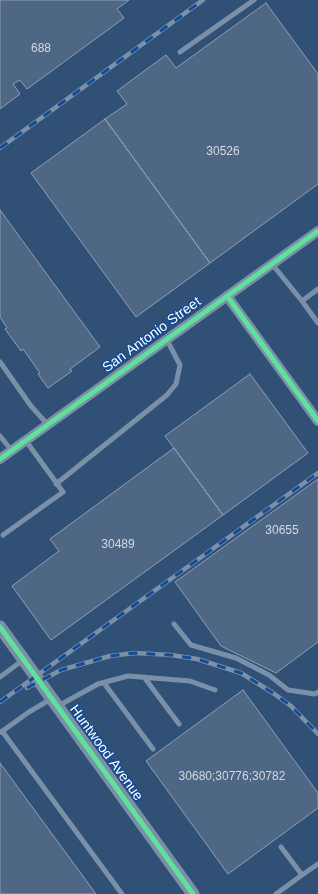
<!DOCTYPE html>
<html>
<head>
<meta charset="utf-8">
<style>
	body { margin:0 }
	canvas { display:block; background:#315076 }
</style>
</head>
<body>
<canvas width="318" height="894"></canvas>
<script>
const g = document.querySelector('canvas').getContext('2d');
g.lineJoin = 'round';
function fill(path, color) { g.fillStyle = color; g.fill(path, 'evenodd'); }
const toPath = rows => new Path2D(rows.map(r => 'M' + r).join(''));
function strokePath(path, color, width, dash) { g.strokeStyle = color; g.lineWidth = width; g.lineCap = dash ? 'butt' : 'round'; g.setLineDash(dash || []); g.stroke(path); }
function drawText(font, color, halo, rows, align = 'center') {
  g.font = font + ' Helvetica,sans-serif'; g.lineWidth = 3; g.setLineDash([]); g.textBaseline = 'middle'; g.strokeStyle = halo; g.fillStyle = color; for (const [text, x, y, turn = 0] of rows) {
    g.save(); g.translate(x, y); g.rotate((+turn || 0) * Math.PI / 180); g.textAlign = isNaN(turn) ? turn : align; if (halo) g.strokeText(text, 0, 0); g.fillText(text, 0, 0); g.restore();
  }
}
const building = toPath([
	[0,0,129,0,117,9,124,18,27,89,20,80,13,84,20,94,0,109,0,0],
	[266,3,318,74,318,184,210,263,105,119,127,104,117,91,166,55,176,68,266,3],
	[105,119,210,263,136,317,31,173,105,119],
	[0,210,100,347,70,369,72,371,48,388,38,374,40,373,23,349,21,351,5,329,7,328,0,317,0,210],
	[250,374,308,453,223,515,165,436,250,374],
	[174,448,223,515,51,640,12,586,59,551,50,539,174,448],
	[318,479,318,642,276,673,221,646,175,582,318,479],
	[243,690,318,793,318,808,228,874,146,761,243,690],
	[0,763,96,894,0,894,0,763]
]);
fill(building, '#4e6785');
strokePath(building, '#8ea0b7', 1);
strokePath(toPath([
	[180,52,254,0],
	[272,264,302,301,318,323],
	[302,301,318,289],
	[0,362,31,406,48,425],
	[0,436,12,451],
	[56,484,167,395,176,384,180,365,167,340],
	[3,535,63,492,26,441],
	[174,624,191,645,236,658,269,675,288,690,315,694,318,692],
	[0,677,23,660],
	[144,677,179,724],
	[104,683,153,749],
	[58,706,98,684,128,676,190,681,215,690],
	[2,731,122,894],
	[1,732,29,712,51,699],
	[302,875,318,864],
	[276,894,302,875,281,847]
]), '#7a90a9', 5);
strokePath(toPath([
	[227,296,318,421],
	[0,459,318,231]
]), '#7a90a9', 10);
strokePath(toPath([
	[0,627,193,894]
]), '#7a90a9', 13);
const rail = toPath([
	[0,148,203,0],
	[27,688,61,670,110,656,135,653,171,655,197,659,241,673,273,693,291,706,318,734],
	[0,702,318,473]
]);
strokePath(rail, '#7b90a9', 4.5);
strokePath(rail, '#144c93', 3, [9]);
strokePath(toPath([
	[227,296,318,421],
	[0,459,318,231],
	[0,627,193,894]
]), '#60e19b', 5);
drawText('12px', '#d3d9e0', null, [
	["688",41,49],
	["30526",223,152],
	["30655",282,531],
	["30489",118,545],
	["30680;30776;30782",232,777]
]);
drawText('14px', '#fff', '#144c93', [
	["San Antonio Street",152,335,-36],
	["Huntwood Avenue",106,753,54]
]);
</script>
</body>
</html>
